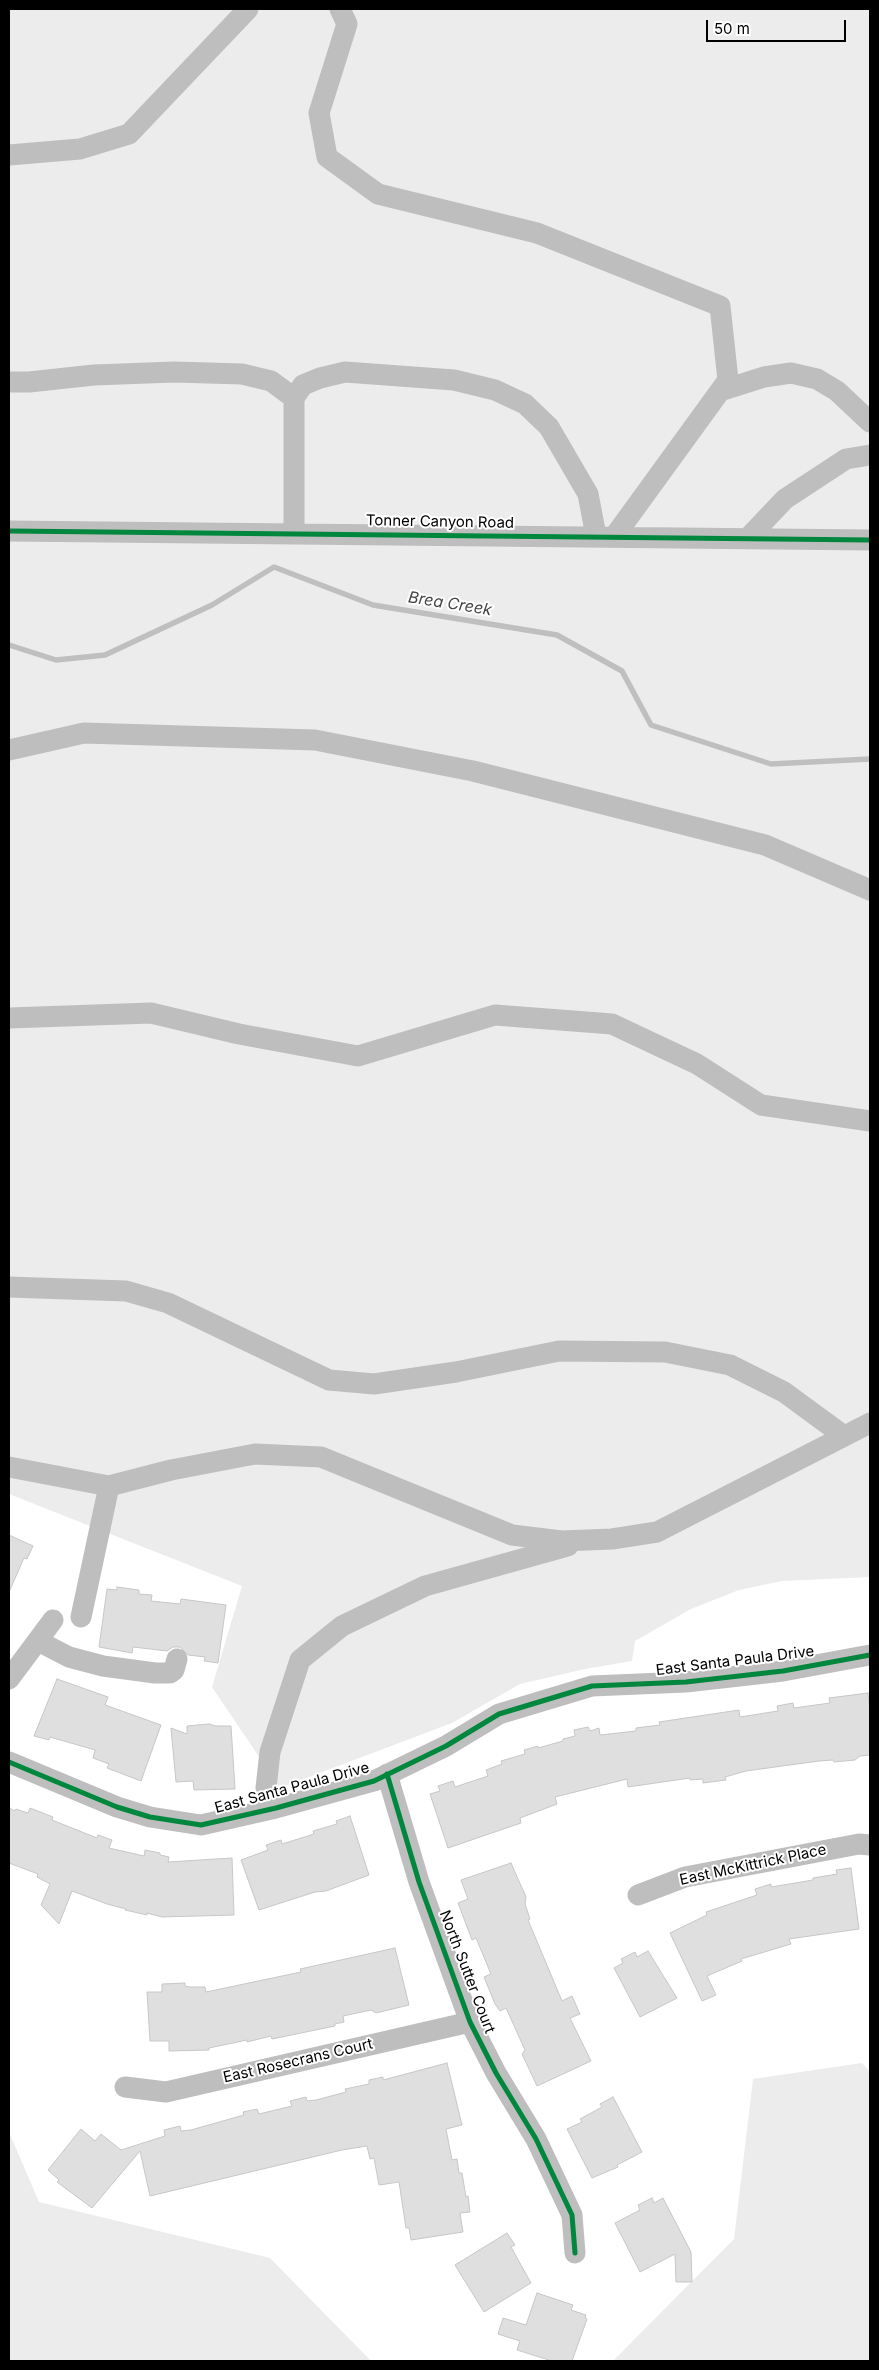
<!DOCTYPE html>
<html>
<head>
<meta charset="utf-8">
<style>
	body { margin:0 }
	#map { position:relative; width:879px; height:2370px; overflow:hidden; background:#fff; font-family:Inter,sans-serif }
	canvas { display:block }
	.frame { position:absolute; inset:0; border:10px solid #000; pointer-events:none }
	.scale { position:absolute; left:706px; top:20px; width:140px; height:22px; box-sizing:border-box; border:2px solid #000; border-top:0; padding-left:6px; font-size:15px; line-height:18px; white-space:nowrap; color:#000; -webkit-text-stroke:4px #fff; paint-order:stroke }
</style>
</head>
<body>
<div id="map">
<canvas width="879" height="2370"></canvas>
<div class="frame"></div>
<div class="scale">50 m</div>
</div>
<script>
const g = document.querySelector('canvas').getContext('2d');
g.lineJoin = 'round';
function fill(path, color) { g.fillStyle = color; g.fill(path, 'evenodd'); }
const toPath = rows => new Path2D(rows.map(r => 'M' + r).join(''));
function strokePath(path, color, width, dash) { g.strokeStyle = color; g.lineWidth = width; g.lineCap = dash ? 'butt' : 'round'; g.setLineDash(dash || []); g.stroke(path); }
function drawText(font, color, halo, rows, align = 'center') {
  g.font = font + ' Inter,sans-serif'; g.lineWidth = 4; g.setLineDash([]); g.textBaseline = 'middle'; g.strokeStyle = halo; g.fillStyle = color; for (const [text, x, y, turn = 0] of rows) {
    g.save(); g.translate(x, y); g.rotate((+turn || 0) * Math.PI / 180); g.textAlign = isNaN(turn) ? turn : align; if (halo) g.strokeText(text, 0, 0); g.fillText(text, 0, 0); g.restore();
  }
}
fill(toPath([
	[9,9,870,9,870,1577,782,1581,739,1590,691,1609,635,1641,632,1661,585,1669,520,1684,452,1723,280,1788,212,1687,242,1586,9,1494],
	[862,2063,870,2072,870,2361,613,2361,734,2239,753,2079],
	[9,2132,39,2202,270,2258,371,2361,9,2361]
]), '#ececec');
strokePath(toPath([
	[9,645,56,660,105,655,212,605,274,567,373,605,557,635,622,671,651,725,771,764,870,759]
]), '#bfbfbf', 5.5);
const building = toPath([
	[9,1535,33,1546,27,1559,24,1558,9,1592,9,1535],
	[117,1587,139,1590,139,1594,152,1595,151,1601,180,1604,181,1599,226,1605,218,1663,204,1661,205,1657,188,1655,180,1647,173,1647,167,1651,133,1647,132,1653,99,1647,107,1589,117,1590,117,1587],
	[57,1679,108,1697,105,1705,161,1725,141,1781,107,1768,109,1764,93,1758,95,1750,50,1737,49,1740,34,1736,57,1679],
	[868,1693,870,1711,870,1755,860,1756,855,1760,834,1762,833,1760,819,1761,746,1771,725,1777,726,1780,703,1783,703,1779,690,1780,690,1778,628,1787,627,1779,555,1797,557,1804,520,1818,521,1823,448,1848,430,1794,440,1791,438,1786,453,1781,455,1787,488,1776,486,1770,502,1764,501,1761,525,1754,524,1750,538,1746,538,1748,563,1741,563,1739,575,1736,574,1730,588,1727,590,1731,599,1728,600,1735,636,1731,636,1728,660,1725,659,1722,739,1710,740,1717,778,1711,777,1706,793,1703,794,1708,830,1703,829,1698,868,1693],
	[209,1724,216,1726,231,1726,235,1789,194,1790,193,1781,176,1782,171,1728,187,1734,187,1726,209,1724],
	[9,1808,15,1811,16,1809,28,1813,30,1808,53,1817,52,1820,97,1838,98,1835,112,1840,109,1848,144,1856,145,1850,160,1853,160,1855,169,1857,168,1862,232,1858,234,1915,162,1917,147,1913,147,1915,125,1910,126,1909,107,1904,72,1891,59,1924,41,1905,50,1884,37,1877,38,1874,9,1863,9,1808],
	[350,1816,369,1875,326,1891,315,1892,259,1910,241,1860,268,1850,266,1845,281,1840,282,1844,314,1834,313,1831,337,1824,336,1821,350,1816],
	[511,1863,526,1897,525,1904,530,1919,528,1920,562,2001,572,1996,580,2014,570,2018,591,2061,537,2086,522,2054,525,2050,506,2008,500,2011,495,2004,484,1977,491,1974,476,1938,472,1940,458,1903,468,1899,461,1880,511,1863],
	[851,1868,859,1929,789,1939,791,1944,741,1959,742,1961,707,1976,716,1995,702,2001,670,1933,707,1915,706,1912,757,1895,755,1889,771,1884,771,1887,813,1880,813,1878,837,1874,836,1870,851,1868],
	[395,1948,409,2005,376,2013,371,2010,343,2016,344,2022,335,2024,335,2026,272,2039,271,2036,247,2042,247,2040,209,2048,209,2050,169,2051,169,2041,150,2041,147,1992,162,1992,162,1984,185,1983,185,1986,190,1987,205,1987,206,1992,301,1972,300,1969,395,1948],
	[648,1951,677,1998,640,2017,614,1968,623,1963,621,1959,635,1952,637,1957,648,1951],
	[447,2063,462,2125,446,2129,452,2160,457,2159,459,2173,462,2173,466,2197,468,2196,470,2212,460,2213,463,2232,411,2240,409,2228,406,2228,399,2182,379,2185,374,2158,370,2159,367,2146,342,2150,150,2196,140,2151,92,2208,57,2182,59,2180,48,2170,81,2129,95,2141,101,2134,121,2150,165,2136,164,2130,180,2126,181,2131,191,2130,244,2115,243,2112,257,2109,259,2114,292,2106,290,2101,306,2097,307,2101,316,2100,346,2092,345,2089,369,2084,369,2080,383,2077,383,2080,447,2063],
	[613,2097,642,2152,617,2165,618,2167,592,2178,567,2129,582,2122,580,2119,602,2107,600,2104,613,2097],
	[652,2198,654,2203,663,2198,691,2252,692,2282,676,2282,675,2254,640,2272,615,2223,640,2210,638,2205,652,2198],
	[507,2233,515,2245,511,2247,531,2283,484,2312,455,2265,507,2233],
	[537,2293,573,2305,571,2310,586,2315,585,2318,587,2319,572,2361,552,2361,517,2350,520,2341,498,2334,503,2318,526,2325,537,2293]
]);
fill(building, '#dfdfdf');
strokePath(building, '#c7c7c7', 1);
strokePath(toPath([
	[340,9,347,24,319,113,327,157,378,194,537,233,720,306,728,380,614,537],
	[9,155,80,149,129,134,248,9],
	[9,382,29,382,94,375,174,372,242,374,271,381,294,398],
	[720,391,764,377,791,373,817,379,837,391,870,422],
	[9,531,870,540],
	[294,533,294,398,303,385,320,378,345,372,454,380,495,390,525,404,549,427,588,494,596,536],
	[747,539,785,499,846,459,870,455],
	[9,750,84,733,315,740,473,771,765,845,870,890],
	[9,1018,151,1013,239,1034,358,1056,495,1015,612,1024,697,1064,761,1105,870,1121],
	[9,1287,126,1291,168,1303,329,1380,374,1384,456,1372,559,1351,665,1352,730,1365,784,1392,844,1436],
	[9,1467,109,1486,171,1470,255,1454,321,1457,512,1535,562,1541,612,1539,657,1532,870,1423],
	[81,1617,109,1486],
	[38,1641,69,1657,103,1666,155,1673,170,1673,174,1670,177,1659],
	[9,1679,53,1620],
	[9,1762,117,1807,150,1817,201,1825,276,1808,374,1781,446,1746,499,1714,592,1686,686,1682,783,1671,870,1655],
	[387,1774,419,1882,470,2022,496,2073,536,2139,572,2215,575,2253],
	[266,1788,270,1752,300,1660,342,1626,425,1586,568,1546],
	[638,1895,685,1877,859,1844,870,1845],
	[125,2087,166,2092,470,2022]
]), '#bebebe', 21);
strokePath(toPath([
	[9,531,870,540],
	[9,1762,117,1807,150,1817,201,1825,276,1808,374,1781,446,1746,499,1714,592,1686,686,1682,783,1671,870,1655],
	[387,1774,419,1882,470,2022,496,2073,536,2139,572,2215,575,2253]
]), '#00873e', 5);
drawText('15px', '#000', '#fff', [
	["Tonner Canyon Road",440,522,1],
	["East Santa Paula Drive",735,1661,-7],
	["East Santa Paula Drive",292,1788,-15],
	["East McKittrick Place",753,1865,-12],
	["North Sutter Court",467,1972,69],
	["East Rosecrans Court",298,2061,-13]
]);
drawText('italic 16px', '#444', '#fff', [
	["Brea Creek",450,604,9]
]);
</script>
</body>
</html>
